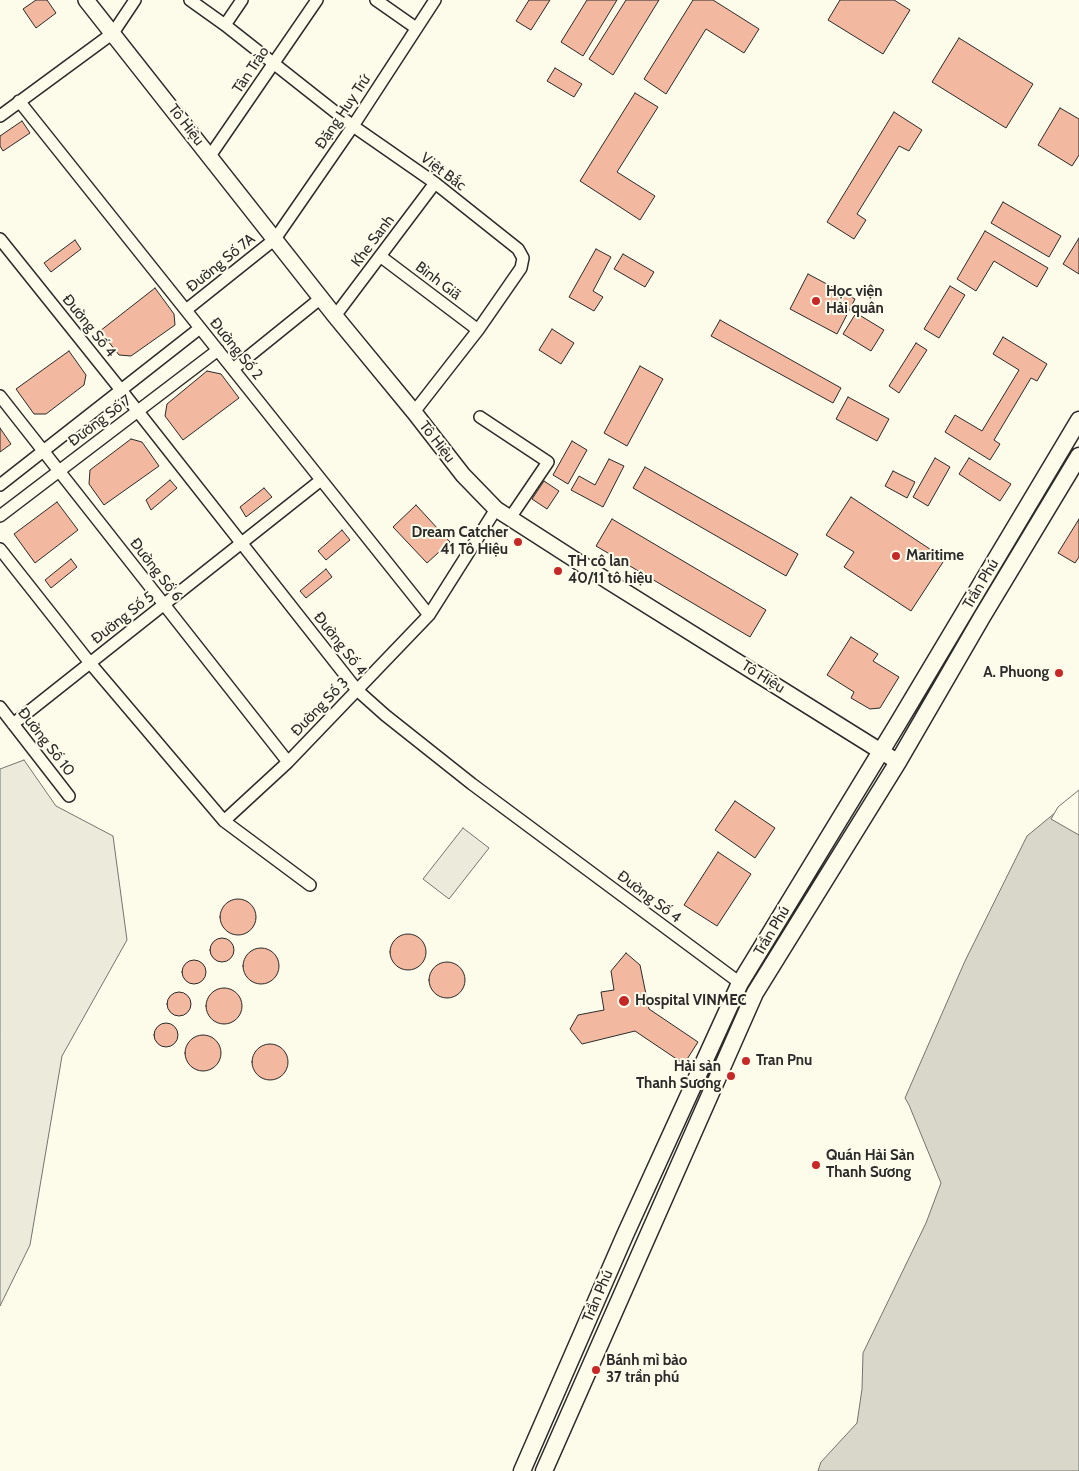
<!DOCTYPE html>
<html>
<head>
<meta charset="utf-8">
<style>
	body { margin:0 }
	canvas { display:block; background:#fdfbea }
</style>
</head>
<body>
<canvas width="1079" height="1471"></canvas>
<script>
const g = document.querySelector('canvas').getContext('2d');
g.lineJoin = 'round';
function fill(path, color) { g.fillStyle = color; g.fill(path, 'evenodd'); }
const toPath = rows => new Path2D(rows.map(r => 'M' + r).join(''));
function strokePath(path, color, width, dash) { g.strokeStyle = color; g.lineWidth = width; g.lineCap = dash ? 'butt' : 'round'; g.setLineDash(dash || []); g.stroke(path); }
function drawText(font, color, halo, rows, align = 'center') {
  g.font = font + ' Cabin,sans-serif'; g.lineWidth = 4; g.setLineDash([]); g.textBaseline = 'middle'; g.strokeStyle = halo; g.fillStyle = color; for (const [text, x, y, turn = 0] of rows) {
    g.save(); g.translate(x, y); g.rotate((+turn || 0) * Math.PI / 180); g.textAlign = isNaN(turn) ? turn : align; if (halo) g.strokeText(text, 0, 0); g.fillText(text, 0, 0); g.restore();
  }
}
const green = toPath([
	[24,760,56,806,113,836,127,940,62,1056,30,1245,0,1306,0,769,24,760],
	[463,828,489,848,449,899,423,879,463,828]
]);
fill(green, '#ecebdb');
strokePath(green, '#74746e', 1);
const water = toPath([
	[1079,793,1079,1471,818,1471,821,1462,857,1423,862,1389,863,1353,926,1223,941,1183,909,1105,905,1098,965,961,1027,836,1079,793]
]);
fill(water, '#d8d7c9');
strokePath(water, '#74746e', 1);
const pier = toPath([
	[1079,790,1079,835,1051,819,1058,807,1079,790]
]);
fill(pier, '#fdfbea');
strokePath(pier, '#74746e', 1);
const building = toPath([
	[36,0,47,0,56,13,36,28,23,9,36,0],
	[529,0,550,0,531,30,516,21,529,0],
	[587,0,617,0,583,56,561,42,587,0],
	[626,0,659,0,613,75,589,59,626,0],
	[693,0,713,0,759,29,744,53,706,29,666,94,644,79,693,0],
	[840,0,894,0,910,10,883,54,828,20,840,0],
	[959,38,1033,84,1006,128,932,82,959,38],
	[555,68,582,84,574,97,547,81,555,68],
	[635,93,658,107,617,172,655,196,640,220,580,181,635,93],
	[1060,108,1079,119,1079,155,1072,166,1038,145,1060,108],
	[894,112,922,130,909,151,899,146,857,214,866,220,854,239,827,222,894,112],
	[22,121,30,133,3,151,0,146,0,136,22,121],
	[1003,202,1061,236,1049,257,991,223,1003,202],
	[985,231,1048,268,1037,287,994,261,976,291,957,279,985,231],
	[1079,238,1079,274,1063,264,1079,238],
	[75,240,81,249,51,272,44,263,75,240],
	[596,249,611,257,593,291,603,297,594,311,569,297,596,249],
	[623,254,654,272,645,287,614,269,623,254],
	[808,274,855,299,837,334,790,309,808,274],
	[950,286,965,295,939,338,924,329,950,286],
	[155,288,174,314,175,325,131,356,119,355,100,331,155,288],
	[856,313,884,330,871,351,843,334,856,313],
	[720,320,841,388,833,403,711,336,720,320],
	[552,329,574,343,561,364,539,350,552,329],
	[1003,337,1047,364,1037,381,1031,378,994,440,1000,444,990,460,945,432,955,415,982,431,1019,370,993,354,1003,337],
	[916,343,927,350,899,393,889,386,916,343],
	[69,351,86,375,84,385,46,414,34,414,16,389,69,351],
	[640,366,663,379,627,446,604,433,640,366],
	[207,371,221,374,239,398,183,440,165,416,167,404,207,371],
	[848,397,889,419,877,441,836,419,848,397],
	[0,428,11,444,0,452,0,428],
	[131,439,142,442,159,466,104,505,89,484,90,470,131,439],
	[572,441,587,450,568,484,553,475,572,441],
	[935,458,950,467,928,506,913,497,935,458],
	[969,458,1011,484,1000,501,959,474,969,458],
	[609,459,624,466,603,507,571,490,579,476,595,485,609,459],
	[645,467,798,554,786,576,633,488,645,467],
	[893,471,915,482,907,498,885,486,893,471],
	[170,480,177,488,151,510,146,500,170,480],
	[544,481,559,491,547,509,532,499,544,481],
	[264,488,272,497,246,517,240,507,264,488],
	[851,497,945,559,911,611,844,567,854,552,826,535,851,497],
	[57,502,78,530,35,563,14,534,57,502],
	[416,505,450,542,427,563,393,527,416,505],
	[612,519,766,610,750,637,596,546,612,519],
	[1079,519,1079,557,1075,563,1058,553,1079,519],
	[342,530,350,540,326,560,318,551,342,530],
	[71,559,77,567,51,588,45,580,71,559],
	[326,569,332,577,306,598,300,591,326,569],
	[851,637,878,654,873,661,899,677,880,708,870,709,851,698,854,692,827,675,851,637],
	[735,801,775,828,755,858,715,830,735,801],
	[718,852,751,874,717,926,684,905,718,852],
	'220 917a18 18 0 1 1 36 0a18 18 0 1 1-36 0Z',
	'390 952a18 18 0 1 1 36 0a18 18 0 1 1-36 0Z',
	'210 950a12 12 0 1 1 24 0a12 12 0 1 1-24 0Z',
	'243 966a18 18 0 1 1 36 0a18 18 0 1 1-36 0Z',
	[626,953,640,965,649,1009,698,1042,684,1064,635,1031,582,1044,570,1029,578,1015,604,1010,601,992,614,990,611,971,626,953],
	'182 972a12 12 0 1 1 24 0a12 12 0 1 1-24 0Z',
	'429 980a18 18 0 1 1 36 0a18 18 0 1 1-36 0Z',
	'206 1006a18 18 0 1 1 36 0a18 18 0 1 1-36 0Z',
	'167 1004a12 12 0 1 1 24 0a12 12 0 1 1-24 0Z',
	'154 1035a12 12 0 1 1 24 0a12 12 0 1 1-24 0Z',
	'185 1053a18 18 0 1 1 36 0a18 18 0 1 1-36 0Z',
	'252 1062a18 18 0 1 1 36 0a18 18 0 1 1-36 0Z'
]);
fill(building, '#f2b8a0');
strokePath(building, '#2b2b2b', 1);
const minor = toPath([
	[190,0,225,25,353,126,435,183,518,249,523,258,521,268,478,330,414,412],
	[376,0,416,28],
	[225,25,242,0],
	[19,101,429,615],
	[0,116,113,33,135,0],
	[210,156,317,0],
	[0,239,121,390,357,690,385,715,472,784,740,983],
	[380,256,478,330],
	[186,310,275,239,353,126,435,0],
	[335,316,435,183],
	[233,369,321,298],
	[0,396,288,762],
	[480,417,548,462,510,518],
	[0,485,200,328],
	[0,516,218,350],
	[0,549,90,663,224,821,310,885],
	[0,707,69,796],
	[13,724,321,480],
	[224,821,288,762,429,615,496,509]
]);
const tertiary = toPath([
	[86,0,335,316,414,412,463,475,496,509,608,581,898,762]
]);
const secondary = toPath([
	[522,1471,625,1235,740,983,897,725,1079,420],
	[544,1471,755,993,898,762,982,617,1079,456]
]);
strokePath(minor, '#2b2b2b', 14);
strokePath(tertiary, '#2b2b2b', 18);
strokePath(secondary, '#2b2b2b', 19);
strokePath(minor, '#fdfbea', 11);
strokePath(tertiary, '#fdfbea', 15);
strokePath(secondary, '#fdfbea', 16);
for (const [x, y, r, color] of [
	[816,301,5,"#c62828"],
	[518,542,5,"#c62828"],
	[896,556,5,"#c62828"],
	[558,571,5,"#c62828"],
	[1059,673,5,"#c62828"],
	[624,1001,6,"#c62828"],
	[746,1061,5,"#c62828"],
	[731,1076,5,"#c62828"],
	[816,1165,5,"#c62828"],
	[596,1370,5,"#c62828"]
]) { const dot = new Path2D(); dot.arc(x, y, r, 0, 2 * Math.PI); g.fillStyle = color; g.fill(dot); strokePath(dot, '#fdfbea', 2); }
drawText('15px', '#2b2b2b', '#fdfbea', [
	["Tân Trào",251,70,-56],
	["Đặng Huy Trứ",343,112,-56],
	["Tô Hiệu",186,125,52],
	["Việt Bắc",443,172,37],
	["Khe Sanh",373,241,-53],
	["Đường Số 7A",221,263,-39],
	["Bình Giã",438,281,37],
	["Đường Số 4",89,326,51],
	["Đường Số 2",236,349,51],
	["Đường Số 7",100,421,-37],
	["Tô Hiệu",437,442,52],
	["Đường Số 6",156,570,52],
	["Trần Phú",981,584,-59],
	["Đường Số 5",123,618,-38],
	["Đường Số 4",340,644,52],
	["Tô Hiệu",763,677,32],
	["Đường Số 3",320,707,-46],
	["Đường Số 10",46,742,52],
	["Đường Số 4",649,897,37],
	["Trần Phú",772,931,-59],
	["Trần Phú",598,1296,-67]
]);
drawText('bold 15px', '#2b2b2b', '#fdfbea', [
	["Học viện",826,292],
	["Hải quân",826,309],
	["Dream Catcher",508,533,"right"],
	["41 Tô Hiệu",508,550,"right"],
	["Maritime",906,556],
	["TH cô lan",568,562],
	["40/11 tô hiệu",568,579],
	["A. Phuong",1049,673,"right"],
	["Hospital VINMEC",635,1001],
	["Tran Pnu",756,1061],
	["Hải sản",721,1067,"right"],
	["Thanh Sương",721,1084,"right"],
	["Quán Hải Sản",826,1156],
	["Thanh Sương",826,1173],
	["Bánh mì bảo",606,1361],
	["37 trần phú",606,1378]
], 'left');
</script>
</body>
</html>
